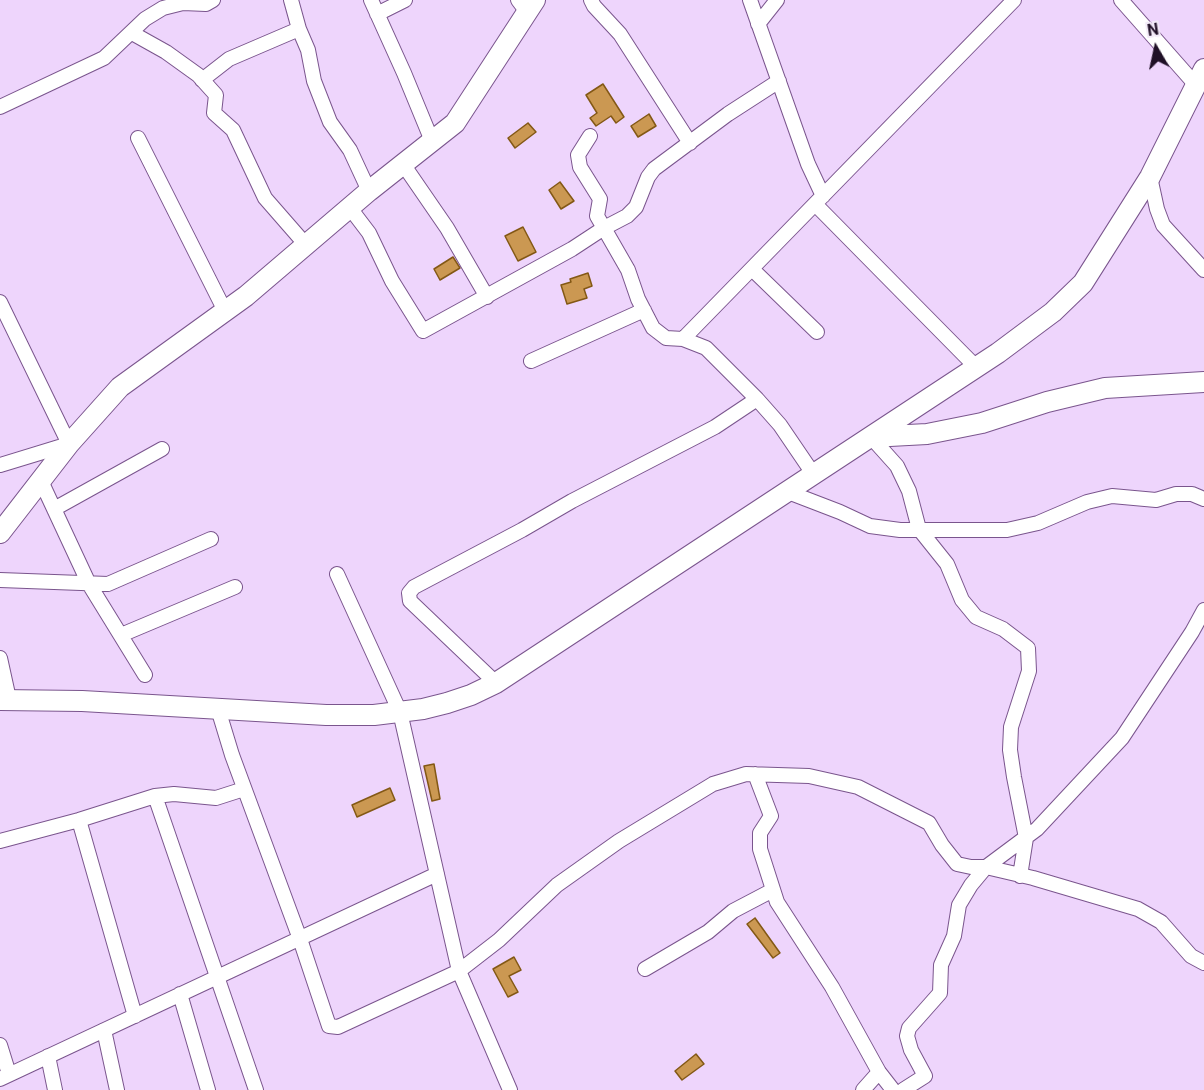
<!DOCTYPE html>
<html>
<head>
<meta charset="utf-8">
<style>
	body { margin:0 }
	#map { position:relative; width:1204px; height:1090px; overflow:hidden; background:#eed5fc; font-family:Roboto,sans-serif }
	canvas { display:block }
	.north { position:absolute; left:1126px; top:18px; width:60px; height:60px; -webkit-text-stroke:4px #f2eaf7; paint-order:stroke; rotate:351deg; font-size:16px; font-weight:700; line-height:24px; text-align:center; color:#1f1026 }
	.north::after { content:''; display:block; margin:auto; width:21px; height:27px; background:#1f1026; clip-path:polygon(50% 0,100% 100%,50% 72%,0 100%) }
</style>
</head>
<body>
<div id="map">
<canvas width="1204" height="1090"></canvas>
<div class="north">N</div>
</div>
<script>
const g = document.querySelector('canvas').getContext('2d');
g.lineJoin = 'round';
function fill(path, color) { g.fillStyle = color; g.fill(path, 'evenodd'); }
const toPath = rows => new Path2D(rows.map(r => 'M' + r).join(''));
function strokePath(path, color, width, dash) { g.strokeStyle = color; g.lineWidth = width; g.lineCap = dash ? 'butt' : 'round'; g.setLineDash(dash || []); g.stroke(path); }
const building = toPath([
	[603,84,624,117,616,123,611,116,596,126,590,118,597,113,586,95,603,84],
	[649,114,656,126,638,137,631,126,649,114],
	[528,123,536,132,515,148,508,138,528,123],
	[560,182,574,201,561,209,549,190,560,182],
	[523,227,536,252,518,261,505,236,523,227],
	[453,257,460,268,440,280,434,269,453,257],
	[588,273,592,286,584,289,587,298,567,304,561,285,571,282,570,279,588,273],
	[434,764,440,799,432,801,424,766,434,764],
	[390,788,395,800,357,817,352,805,390,788],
	[755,918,780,953,773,958,747,924,755,918],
	[514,957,521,970,509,976,518,992,508,997,493,969,514,957],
	[696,1054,704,1064,682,1080,675,1071,696,1054]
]);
fill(building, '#cb9852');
strokePath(building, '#835815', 1.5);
const street = toPath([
	[291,0,299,29,308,50,314,81,330,122,350,150,369,191],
	[371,0,404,73,432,141],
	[518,0,527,12],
	[591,0,594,6,620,34,690,143],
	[750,0,808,164,823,196],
	[1121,0,1195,84],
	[377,14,405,0],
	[758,24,777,0],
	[132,33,166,52,198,75,216,95,214,113,233,130,265,198,306,245],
	[202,80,229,59,299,29],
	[0,107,104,58,145,19,163,8,183,3,206,4,213,0],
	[590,136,578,155,580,167,600,199,597,216,628,270,638,299,653,328,666,338,683,339,706,348,757,399,780,425,814,475],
	[138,138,225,311],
	[403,164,447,228,487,297],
	[1150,177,1157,209,1163,225,1204,270],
	[816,205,976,367],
	[350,208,369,233,392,281,423,331,572,249,604,228,627,216,636,207,648,177,654,169,728,114,779,81],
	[752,269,817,332],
	[0,302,69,444,0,465],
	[683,339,1014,0],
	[531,361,644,310],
	[871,437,897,466,909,491,919,529,947,564,962,600,976,617,1003,629,1028,648,1029,671,1011,727,1010,750,1014,777,1026,838,1020,876],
	[41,481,89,584,145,675],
	[788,492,840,512,870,526,900,530,1007,530,1038,523,1087,502,1112,496,1156,500,1176,494,1192,494,1204,499],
	[54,509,162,449],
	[337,574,400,712,459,971,510,1090],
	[0,580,108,584,211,539],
	[121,635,235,587],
	[0,658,9,699],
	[496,683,410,601,409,593,414,587,522,530,572,501,715,427,757,399],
	[218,709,232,755,300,939,329,1026,338,1027,459,971,499,940,557,885,619,841,713,784,746,774,809,776,858,787,929,823,942,845,957,864,971,867,986,867,1033,878,1138,909,1161,922,1191,956,1204,963],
	[755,774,771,816,760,833,760,849,777,902,832,987,879,1072,893,1090],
	[155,796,256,1090],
	[79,820,135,1016],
	[0,841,79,820,155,796,174,794,216,798,244,789],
	[645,969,708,932,733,911,773,890],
	[180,994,208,1090],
	[104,1030,117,1090],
	[0,1045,9,1074],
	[48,1056,55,1090],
	[0,1079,437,874],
	[863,1090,879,1072],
	[903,1090,925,1076,911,1050,907,1036,909,1028,940,993,941,965,954,936,959,905,971,885,986,867,1037,829,1122,738,1192,632,1204,610]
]);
const secondary = toPath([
	[871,437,927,434,982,423,1047,402,1105,388,1204,382],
	[0,533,69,444,120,387,246,296,369,191,455,123,535,0],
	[0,700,82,701,326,715,374,715,423,709,447,703,471,695,496,683,998,353,1053,312,1083,283,1150,177,1204,69]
]);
strokePath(street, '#7a558d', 16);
strokePath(secondary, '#7a558d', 22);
strokePath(street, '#fff', 14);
strokePath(secondary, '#fff', 20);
</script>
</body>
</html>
